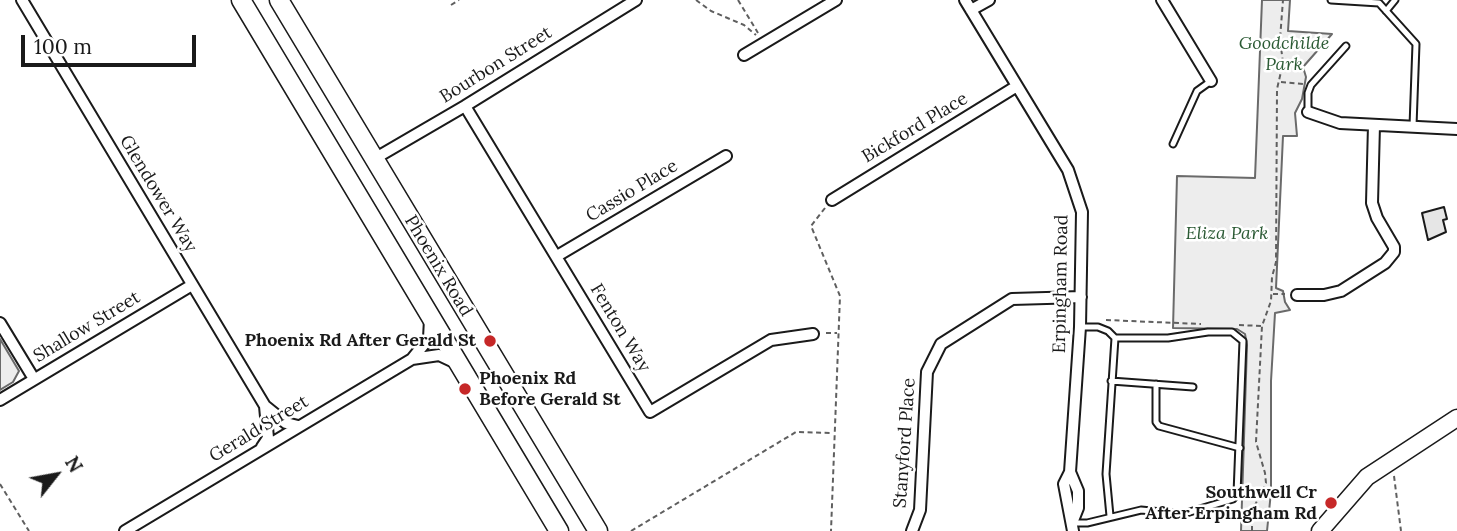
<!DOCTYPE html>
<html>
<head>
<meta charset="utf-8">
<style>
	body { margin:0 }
	#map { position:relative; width:1457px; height:531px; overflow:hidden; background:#fff; font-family:Lora,serif }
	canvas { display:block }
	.north { position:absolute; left:21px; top:440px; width:70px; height:70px; -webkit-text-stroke:5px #fff; paint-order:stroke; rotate:59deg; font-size:19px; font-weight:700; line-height:28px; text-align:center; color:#1a1a1a }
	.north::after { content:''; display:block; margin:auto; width:24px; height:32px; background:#1a1a1a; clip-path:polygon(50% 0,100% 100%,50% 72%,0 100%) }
	.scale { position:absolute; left:21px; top:35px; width:175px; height:32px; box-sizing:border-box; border:4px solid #1a1a1a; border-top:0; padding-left:9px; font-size:21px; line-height:24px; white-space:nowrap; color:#1a1a1a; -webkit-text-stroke:5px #fff; paint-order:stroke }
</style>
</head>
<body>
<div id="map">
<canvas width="1457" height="531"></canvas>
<div class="north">N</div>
<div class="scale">100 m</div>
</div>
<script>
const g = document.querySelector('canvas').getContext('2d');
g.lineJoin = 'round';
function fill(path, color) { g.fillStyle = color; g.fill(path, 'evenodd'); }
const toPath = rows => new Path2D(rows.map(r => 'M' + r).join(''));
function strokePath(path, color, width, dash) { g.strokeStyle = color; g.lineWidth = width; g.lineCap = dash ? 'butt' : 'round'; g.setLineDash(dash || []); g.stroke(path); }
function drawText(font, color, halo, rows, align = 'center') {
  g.font = font + ' Lora,serif'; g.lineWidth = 5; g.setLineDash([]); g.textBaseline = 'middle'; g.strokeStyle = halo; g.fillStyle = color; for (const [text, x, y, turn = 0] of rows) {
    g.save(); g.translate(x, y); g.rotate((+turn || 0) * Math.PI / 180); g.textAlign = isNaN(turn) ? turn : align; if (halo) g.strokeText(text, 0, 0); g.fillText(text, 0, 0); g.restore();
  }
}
const built = toPath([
	[1262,0,1290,0,1288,31,1332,34,1303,67,1306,77,1302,99,1295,113,1297,136,1283,136,1276,288,1283,291,1285,302,1290,310,1275,313,1271,381,1271,492,1267,531,1241,531,1247,345,1245,334,1237,329,1173,328,1177,176,1255,178,1262,0],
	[0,339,19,371,13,382,0,390,0,339]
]);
fill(built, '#ededed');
strokePath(built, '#6a6a6a', 2);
const building = toPath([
	[1444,207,1447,219,1443,220,1446,232,1428,240,1422,213,1444,207]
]);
fill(building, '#e6e6e6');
strokePath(building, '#1a1a1a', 2);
const lane = toPath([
	[1331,0,1379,3,1416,44,1413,126],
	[1386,11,1395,0],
	[1308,112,1308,93,1311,85,1346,46],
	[1173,144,1197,91,1211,81],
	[1080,327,1098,327,1108,331,1115,338,1106,474,1110,516],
	[1111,381,1193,387],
	[1156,384,1156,422,1159,426,1240,448],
	[1072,523,1087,523,1141,510,1183,514,1233,499,1237,494,1243,341,1232,332,1208,332,1168,338,1115,338]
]);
const street = toPath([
	[22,0,265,406,286,423,298,426],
	[965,0,1068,170,1082,212,1080,327,1070,472,1078,491,1078,508,1072,523],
	[1162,0,1211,81],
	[971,10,989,0],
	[744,55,836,0],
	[465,106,650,412,771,340,813,334],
	[1308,112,1340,123,1457,129],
	[374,159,465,106,636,0],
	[832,200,1017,86],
	[557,256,726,156],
	[1297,295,1324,295,1341,291,1385,263,1394,252,1394,247,1377,218,1372,203,1374,125],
	[0,323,34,379],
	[412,359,439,355,456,363],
	[0,400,192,285],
	[262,447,268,438,265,406],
	[1070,472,1064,484,1073,531],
	[125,531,412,359,429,338,430,319],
	[912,531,920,510,927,372,941,344,1012,299,1081,297]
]);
const secondary = toPath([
	[1320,531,1367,477,1457,418]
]);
const primary = toPath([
	[241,0,559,531],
	[279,0,598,531]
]);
strokePath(lane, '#1a1a1a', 9);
strokePath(street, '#1a1a1a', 14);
strokePath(secondary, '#1a1a1a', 19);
strokePath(primary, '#1a1a1a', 21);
strokePath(toPath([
	[696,0,711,11,744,25,756,35],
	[738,0,758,33],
	[451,5,459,0],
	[1281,82,1303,84],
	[825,208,811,226,840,296,831,531],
	[1273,294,1285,294],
	[1106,320,1201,324],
	[1239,325,1261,326],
	[826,333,837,333],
	[1394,476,1401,531],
	[0,484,29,531],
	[631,531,796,432,833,433],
	[1252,531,1252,511,1266,483,1265,473,1256,442,1262,326,1271,301,1272,277,1276,262,1277,89,1283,63,1280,39,1283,0]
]), '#5f5f5f', 2, [5, 3.5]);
strokePath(lane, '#fff', 5);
strokePath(street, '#fff', 10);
strokePath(secondary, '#fff', 16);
strokePath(primary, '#fff', 18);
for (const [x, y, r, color] of [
	[490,341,7,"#c62828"],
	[465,389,7,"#c62828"],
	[1331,503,7,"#c62828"]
]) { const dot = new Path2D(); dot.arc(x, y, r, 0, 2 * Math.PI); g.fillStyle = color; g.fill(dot); strokePath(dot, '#fff', 2.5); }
drawText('italic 18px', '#2b5a34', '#fff', [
	["Goodchilde",1284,44],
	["Park",1284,65],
	["Eliza Park",1227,234]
]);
drawText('18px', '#1a1a1a', '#fff', [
	["Bourbon Street",496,65,-32],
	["Bickford Place",915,128,-31],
	["Cassio Place",632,191,-31],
	["Glendower Way",158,194,59],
	["Phoenix Road",438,266,59],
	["Erpingham Road",1061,284,-89],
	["Shallow Street",87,327,-31],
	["Fenton Way",620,328,59],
	["Gerald Street",259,429,-31],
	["Stanyford Place",905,443,-86]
]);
drawText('bold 18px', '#1a1a1a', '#fff', [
	["Phoenix Rd After Gerald St",476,341],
	["Phoenix Rd",479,379,"left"],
	["Before Gerald St",479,400,"left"],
	["Southwell Cr",1317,493],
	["After Erpingham Rd",1317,514]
], 'right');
</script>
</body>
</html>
